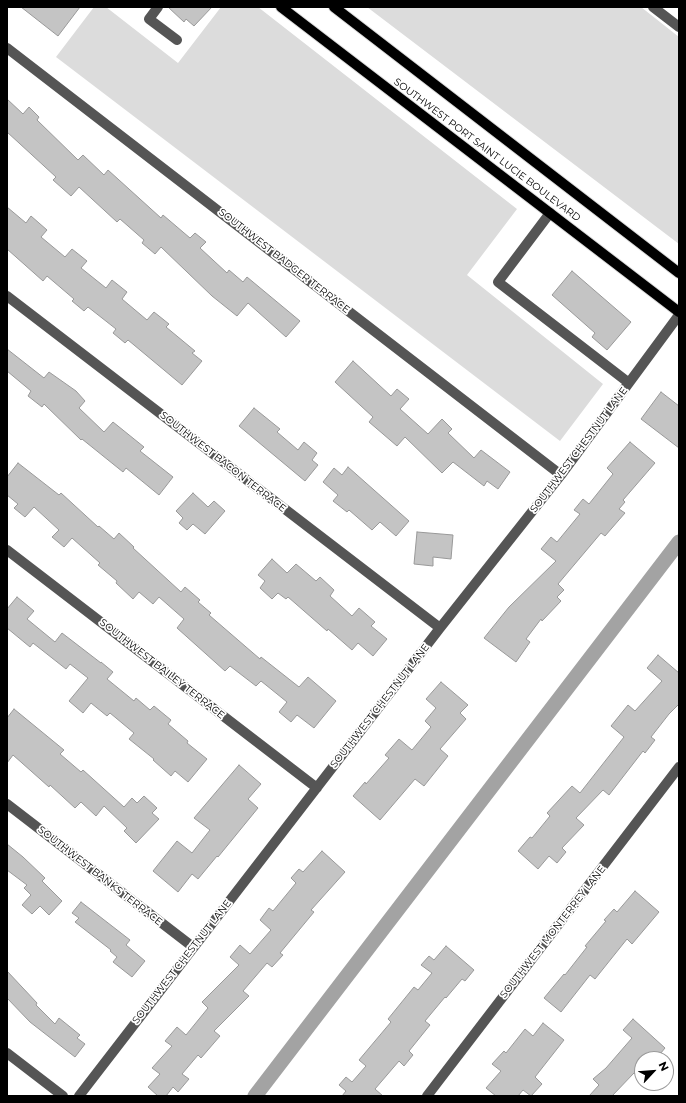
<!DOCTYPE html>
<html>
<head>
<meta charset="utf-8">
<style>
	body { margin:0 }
	#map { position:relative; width:686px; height:1103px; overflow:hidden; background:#fff; font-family:Montserrat,sans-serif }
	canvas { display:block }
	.frame { position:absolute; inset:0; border:8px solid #000; pointer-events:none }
	.north { position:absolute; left:634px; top:1051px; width:40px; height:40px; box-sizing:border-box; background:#fff; border:1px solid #999; border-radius:50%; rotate:64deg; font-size:11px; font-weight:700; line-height:16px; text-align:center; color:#000 }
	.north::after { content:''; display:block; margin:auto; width:14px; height:18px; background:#000; clip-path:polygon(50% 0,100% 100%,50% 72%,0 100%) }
</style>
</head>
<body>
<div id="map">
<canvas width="686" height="1103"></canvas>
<div class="frame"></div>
<div class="north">N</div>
</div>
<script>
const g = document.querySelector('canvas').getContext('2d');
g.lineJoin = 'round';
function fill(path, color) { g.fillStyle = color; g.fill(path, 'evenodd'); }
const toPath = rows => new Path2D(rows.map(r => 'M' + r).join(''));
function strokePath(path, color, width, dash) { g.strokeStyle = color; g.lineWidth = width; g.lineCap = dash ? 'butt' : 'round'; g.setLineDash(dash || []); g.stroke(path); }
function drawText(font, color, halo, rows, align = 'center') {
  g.font = font + ' Montserrat,sans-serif'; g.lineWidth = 3.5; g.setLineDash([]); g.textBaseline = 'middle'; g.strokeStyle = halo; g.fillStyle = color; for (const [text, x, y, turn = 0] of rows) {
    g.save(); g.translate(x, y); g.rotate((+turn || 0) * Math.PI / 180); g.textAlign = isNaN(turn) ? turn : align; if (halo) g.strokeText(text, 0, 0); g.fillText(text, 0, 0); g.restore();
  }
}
fill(toPath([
	[94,7,106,7,178,63,221,7,258,7,517,209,467,275,603,384,560,441,56,57],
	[367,7,641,7,679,37,679,244]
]), '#dcdcdc');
strokePath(toPath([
	[255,1096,679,542]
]), '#a3a3a3', 15);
const building = toPath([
	[21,7,80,7,58,36,21,7],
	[168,7,212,7,194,26,186,19,184,22,168,7],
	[7,99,23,114,29,107,39,117,37,120,78,160,83,155,104,175,108,170,161,218,163,215,190,238,195,233,206,242,200,248,227,273,229,270,243,282,247,277,300,321,286,337,248,303,237,316,212,296,161,247,155,254,142,243,144,240,120,219,117,222,79,187,71,196,53,180,56,177,7,132,7,99],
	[7,207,26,223,31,216,47,230,41,237,65,257,72,249,87,261,81,268,106,288,112,280,127,292,122,299,147,320,154,312,169,324,166,327,195,351,192,353,202,361,182,385,128,340,125,343,113,333,116,329,88,307,84,311,72,301,74,299,47,276,43,281,7,249,7,207],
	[572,271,631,322,607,350,592,337,595,333,552,295,572,271],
	[7,349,44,378,49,372,76,391,85,401,79,408,104,432,113,422,144,447,140,451,173,477,159,495,126,468,123,472,82,439,81,440,44,404,42,407,28,396,31,391,7,371,7,349],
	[353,361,391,396,397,389,409,399,400,409,428,434,442,419,452,429,448,433,474,458,481,450,510,472,498,489,487,481,484,486,453,462,442,473,405,437,397,446,369,422,373,417,335,382,353,361],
	[661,392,679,406,679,448,641,419,661,392],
	[254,408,280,429,277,432,298,450,304,442,317,453,312,460,318,465,305,481,239,426,254,408],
	[630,442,655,463,623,500,625,502,619,509,625,513,605,536,601,533,558,584,564,590,557,597,561,601,542,621,541,619,526,639,530,642,516,662,484,638,509,607,556,561,541,549,551,537,557,542,580,514,574,510,583,499,589,504,613,474,607,468,630,442],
	[18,463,59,495,61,493,98,527,99,526,114,539,119,533,134,547,133,548,181,592,185,587,200,600,198,602,211,613,209,615,260,659,261,657,299,687,308,677,336,701,314,728,297,715,291,722,279,712,287,702,261,681,256,686,230,666,225,671,177,628,184,619,159,597,153,604,139,592,133,599,116,583,117,581,98,565,100,563,72,538,64,547,52,537,59,530,34,507,25,517,14,508,18,504,7,495,7,477,18,463],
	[348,467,409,521,396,536,380,522,372,530,349,510,347,512,333,501,338,495,323,482,334,468,342,475,348,467],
	[193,493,208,507,214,501,225,511,205,534,193,524,187,530,179,523,183,518,176,511,193,493],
	[417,532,453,535,451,559,433,557,433,566,414,564,417,532],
	[272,559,287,573,296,564,316,581,320,577,334,590,330,596,352,616,359,608,375,622,371,626,387,639,373,656,358,643,352,650,328,629,327,631,288,597,286,599,278,593,272,599,260,588,265,581,258,575,272,559],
	[17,597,34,611,27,619,55,642,62,633,101,663,101,662,113,672,107,679,134,701,136,698,150,710,154,706,171,720,168,724,188,741,187,743,207,759,188,782,175,771,171,776,153,760,154,759,129,739,134,733,110,713,107,716,91,703,83,713,69,701,88,678,70,664,66,669,33,643,30,647,7,628,7,609,17,597],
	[658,655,679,673,679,704,669,714,651,737,655,740,645,753,643,751,609,795,603,790,576,818,584,825,562,848,566,852,557,863,549,856,538,869,518,851,530,837,532,838,550,816,547,813,572,786,580,793,624,737,611,726,628,705,635,711,662,681,647,668,658,655],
	[441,682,468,705,460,713,466,719,440,749,448,756,424,786,415,779,380,820,353,796,365,782,366,784,389,758,385,755,399,739,412,750,431,727,425,721,436,708,426,699,441,682],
	[14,709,64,750,60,754,81,772,83,770,124,807,132,798,137,803,144,796,157,808,152,813,159,819,136,843,124,831,127,828,104,806,96,816,81,802,75,808,50,785,49,787,13,755,7,763,7,718,14,709],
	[239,765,261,784,248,799,258,808,218,857,217,856,198,879,192,874,178,892,153,871,177,841,192,853,210,830,194,818,239,765],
	[7,844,23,857,45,878,42,881,62,901,49,915,40,906,32,914,22,905,31,895,24,888,27,885,7,870,7,844],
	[322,851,345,872,311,910,314,912,280,953,283,955,272,967,267,963,243,991,249,996,214,1031,220,1036,201,1058,198,1055,182,1074,189,1079,178,1092,173,1087,166,1096,158,1096,148,1087,160,1074,152,1068,172,1046,165,1041,177,1027,186,1035,208,1008,202,1002,239,965,230,957,240,945,250,954,271,930,260,920,269,908,273,911,296,883,291,878,299,869,303,872,322,851],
	[635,891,659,912,632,944,627,939,595,979,590,975,561,1012,544,998,564,974,565,975,587,947,585,946,606,921,604,920,614,909,617,912,635,891],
	[81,902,130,940,126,945,145,961,132,977,113,962,117,957,110,951,111,950,75,922,79,918,72,913,81,902],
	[446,946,474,970,465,981,462,979,446,998,445,997,425,1021,430,1025,409,1051,413,1055,404,1066,399,1061,375,1089,383,1096,342,1096,346,1091,339,1085,346,1077,352,1082,366,1066,359,1060,391,1022,388,1019,414,987,418,990,432,973,421,965,429,956,434,960,446,946],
	[7,971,37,1003,36,1005,55,1024,59,1018,80,1035,77,1038,85,1044,75,1057,30,1022,7,998,7,971],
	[633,1019,665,1048,656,1059,642,1059,642,1081,634,1073,612,1096,589,1096,599,1085,593,1079,606,1068,632,1038,623,1030,633,1019],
	[543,1023,564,1040,535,1077,542,1084,531,1096,523,1090,518,1096,496,1096,486,1088,501,1071,492,1064,504,1051,506,1053,525,1029,533,1036,543,1023]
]);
fill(building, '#c4c4c4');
strokePath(building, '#999', 1);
const major = toPath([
	[281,7,679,312],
	[334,7,679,273]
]);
strokePath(major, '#dbdbdb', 12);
strokePath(toPath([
	[158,7,149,19,177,40],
	[653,7,679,27],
	[7,48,561,475],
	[550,213,498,282,629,383],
	[7,296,440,628],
	[7,550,317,788],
	[7,804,193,947],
	[7,1053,63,1096],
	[79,1096,440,628,561,475,679,315],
	[427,1096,679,767]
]), '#555', 10);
strokePath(major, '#000', 10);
drawText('10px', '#000', '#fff', [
	["SOUTHWEST PORT SAINT LUCIE BOULEVARD",487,150,37],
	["SOUTHWEST BADGER TERRACE",284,261,38],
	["SOUTHWEST CHESTNUT LANE",579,450,-53],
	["SOUTHWEST BACON TERRACE",223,462,38],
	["SOUTHWEST BAILEY TERRACE",162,669,38],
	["SOUTHWEST CHESTNUT LANE",380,706,-52],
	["SOUTHWEST BANKS TERRACE",100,876,38],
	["SOUTHWEST MONTERREY LANE",553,932,-52],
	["SOUTHWEST CHESTNUT LANE",182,962,-52]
]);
</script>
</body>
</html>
